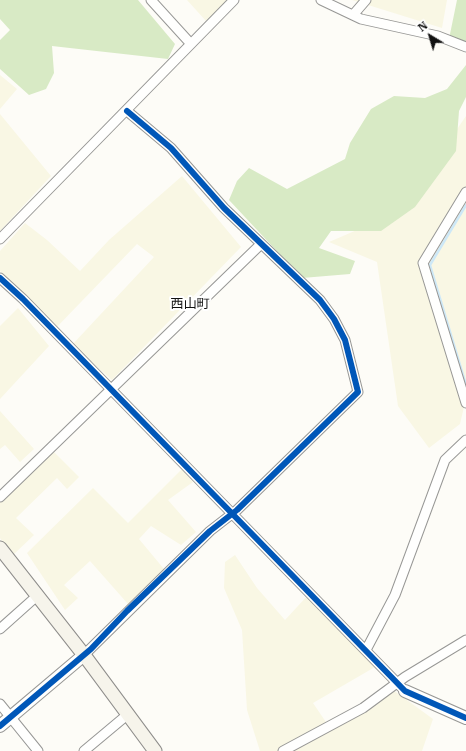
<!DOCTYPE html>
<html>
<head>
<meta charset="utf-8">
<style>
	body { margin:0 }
	#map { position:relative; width:466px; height:751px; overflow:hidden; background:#fdfcf7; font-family:"IBM Plex Serif",serif }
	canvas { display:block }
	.north { position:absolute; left:410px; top:16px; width:40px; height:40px; -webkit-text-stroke:3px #fff; paint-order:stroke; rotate:322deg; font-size:11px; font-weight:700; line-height:16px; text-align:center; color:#111 }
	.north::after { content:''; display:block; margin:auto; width:14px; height:18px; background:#111; clip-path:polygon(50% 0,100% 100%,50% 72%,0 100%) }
</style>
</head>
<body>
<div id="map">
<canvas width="466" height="751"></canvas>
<div class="north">N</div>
</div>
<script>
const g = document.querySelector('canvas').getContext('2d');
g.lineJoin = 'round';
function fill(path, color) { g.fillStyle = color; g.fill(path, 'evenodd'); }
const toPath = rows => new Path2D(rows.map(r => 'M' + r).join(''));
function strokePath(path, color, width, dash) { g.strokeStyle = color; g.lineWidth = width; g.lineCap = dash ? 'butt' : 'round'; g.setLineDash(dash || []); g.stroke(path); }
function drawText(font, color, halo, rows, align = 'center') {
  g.font = font + ' "IBM Plex Serif","Noto Sans JP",serif'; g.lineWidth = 4; g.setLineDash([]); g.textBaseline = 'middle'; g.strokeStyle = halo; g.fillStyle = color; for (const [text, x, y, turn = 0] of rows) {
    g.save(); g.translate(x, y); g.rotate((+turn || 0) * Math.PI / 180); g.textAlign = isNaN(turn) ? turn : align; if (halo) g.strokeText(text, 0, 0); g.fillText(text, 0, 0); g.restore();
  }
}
fill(toPath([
	[187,0,231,0,206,21],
	[352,0,447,0,442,28],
	[0,75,17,89,0,109],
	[0,114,51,176,0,231],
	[466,116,466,398,460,424,429,448,398,406,377,262,329,242,401,211],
	[182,176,241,247,112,380,72,345,154,257,137,244,53,331,0,271,0,251,25,223,47,240,80,271,109,240],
	[18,308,49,346,0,399,0,326],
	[0,411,34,449,20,462,5,445,0,449],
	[52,450,79,477,67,489,57,478,16,518,34,535,12,556,0,538,0,501],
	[182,469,193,482,168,500,196,532,181,545,151,526,139,539,164,569,128,604,90,561,64,585,78,598,65,610,27,553,93,488,128,523],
	[235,555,257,588,285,620,309,594,375,667,313,703,328,725,389,687,433,719,422,751,260,751,247,710,242,630,224,588,225,562]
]), '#f9f7e4');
fill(toPath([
	[0,0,138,0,175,44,168,59,52,46,54,73,46,89,29,95,0,69,0,40,10,30,0,19],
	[457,0,466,0,466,43,449,39],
	[466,65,466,97,459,111,456,151,415,207,381,231,331,231,319,248,355,261,350,274,302,278,229,200,237,181,249,168,287,189,345,159,350,143,371,109,394,96,425,98,447,89]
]), '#d8eac5');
strokePath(toPath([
	[466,205,430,265,466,385]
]), '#cde8f7', 2.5);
const minor = toPath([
	[151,0,191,44],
	[321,0,361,19,438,36,466,47],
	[353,15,366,0],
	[466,192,423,263,466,403],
	[0,239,234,0],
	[0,278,23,299,405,691],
	[0,497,260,245],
	[0,629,38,595],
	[366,650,395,595,445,460,466,440],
	[84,655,210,531,237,510,358,392,345,340,334,319,320,300,224,208,171,148,127,111],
	[0,704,38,751],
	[84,751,127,715],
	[283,751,363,708,405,677,466,640]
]);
const tertiary = toPath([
	[405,691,466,718],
	[0,726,84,655]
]);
const secondary = toPath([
	[0,548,84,655,155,751]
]);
strokePath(minor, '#979795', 11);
strokePath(tertiary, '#979795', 14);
strokePath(secondary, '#8e8d8b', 15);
strokePath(minor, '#fffffe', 9);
strokePath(tertiary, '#fffffe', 12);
strokePath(secondary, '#f6f4eb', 13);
strokePath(toPath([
	[0,278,23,299,405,691,466,718],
	[0,726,91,649,127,611,210,531,237,510,358,392,345,340,334,319,320,300,224,208,171,148,127,111]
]), '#0057b8', 6);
drawText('13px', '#111', '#fff', [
	["西山町",190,304]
]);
</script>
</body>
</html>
